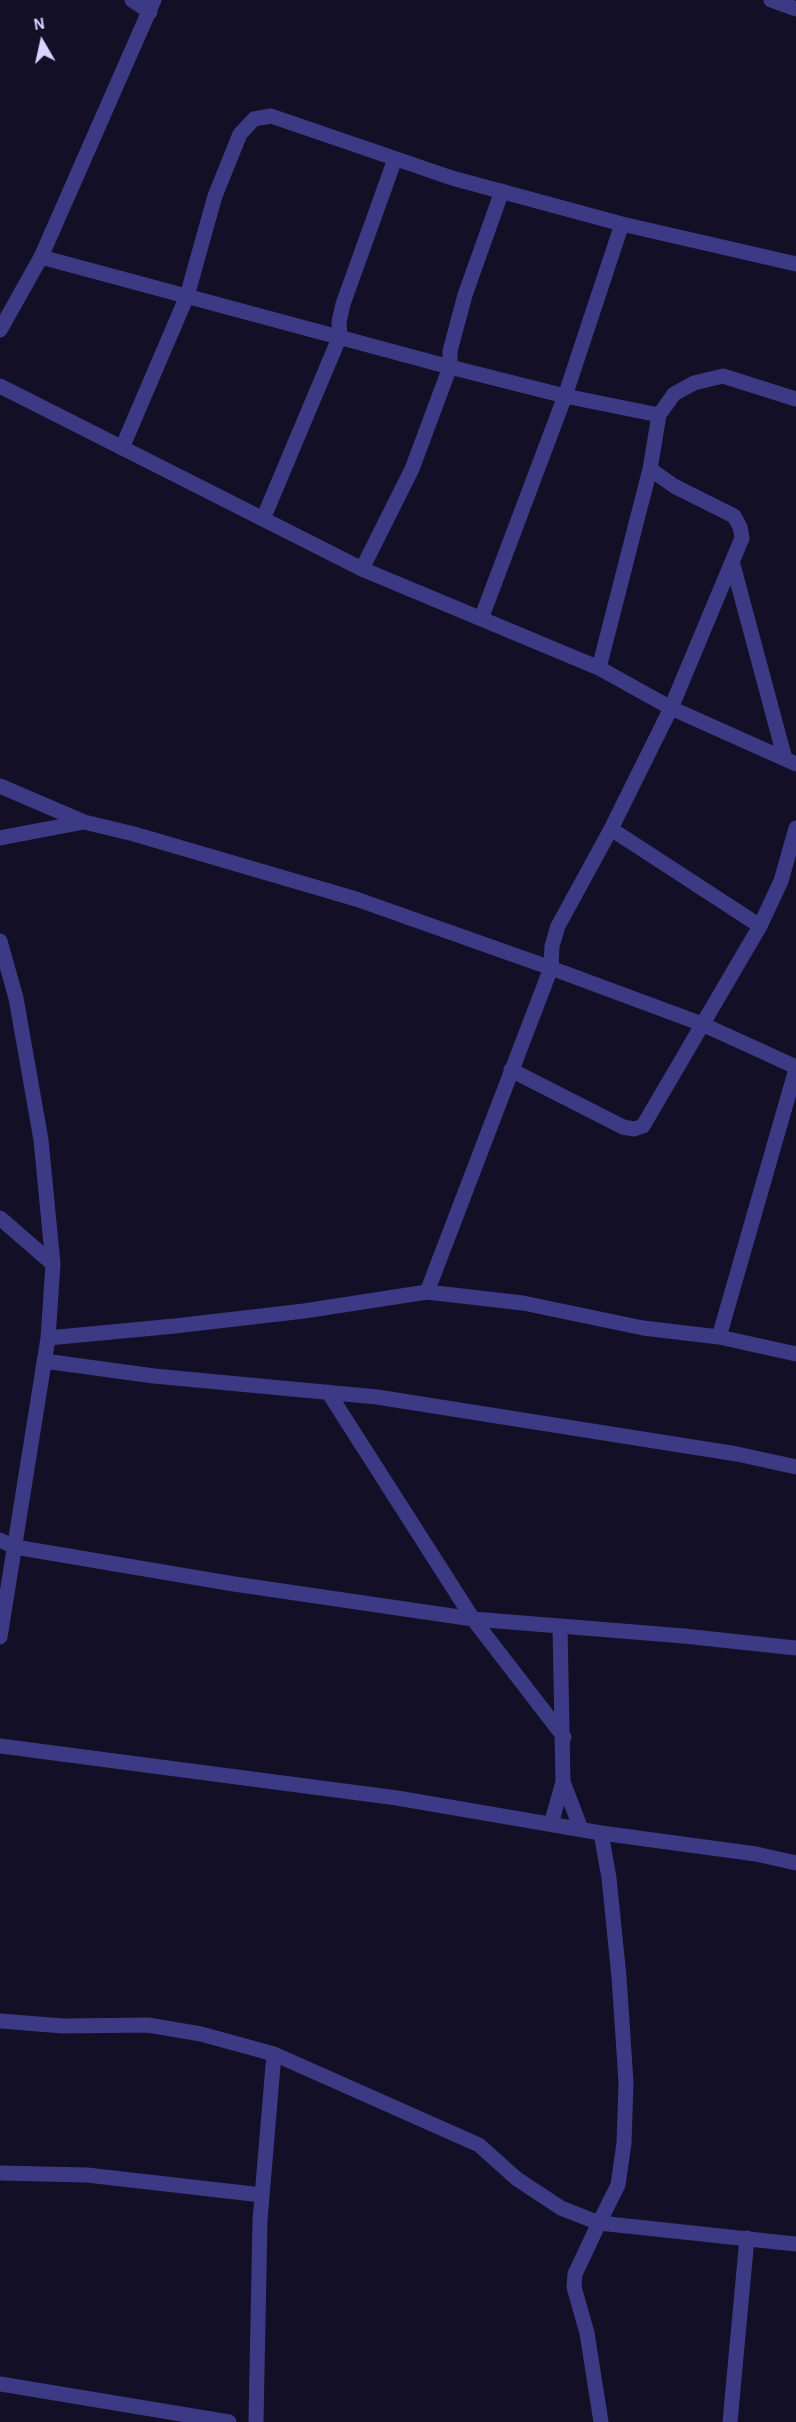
<!DOCTYPE html>
<html>
<head>
<meta charset="utf-8">
<style>
	body { margin:0 }
	#map { position:relative; width:796px; height:2422px; overflow:hidden; background:#130f26; font-family:"Alegreya Sans",sans-serif }
	canvas { display:block }
	.north { position:absolute; left:12px; top:12px; width:60px; height:60px; -webkit-text-stroke:4px #130f26; paint-order:stroke; rotate:351deg; font-size:16px; font-weight:700; line-height:24px; text-align:center; color:#d9d4ff }
	.north::after { content:''; display:block; margin:auto; width:21px; height:27px; background:#d9d4ff; clip-path:polygon(50% 0,100% 100%,50% 72%,0 100%) }
</style>
</head>
<body>
<div id="map">
<canvas width="796" height="2422"></canvas>
<div class="north">N</div>
</div>
<script>
const g = document.querySelector('canvas').getContext('2d');
g.lineJoin = 'round';
const toPath = rows => new Path2D(rows.map(r => 'M' + r).join(''));
function strokePath(path, color, width, dash) { g.strokeStyle = color; g.lineWidth = width; g.lineCap = dash ? 'butt' : 'round'; g.setLineDash(dash || []); g.stroke(path); }
strokePath(toPath([
	[132,0,150,12],
	[771,0,796,9],
	[41,257,450,367,565,396,659,415,650,469,599,668],
	[0,330,41,257,154,0],
	[0,386,362,569,599,668,671,708,796,764],
	[659,415,674,394,694,383,723,376,796,399],
	[122,448,187,296,215,196,240,134,254,119,271,116,452,178,622,224,796,264],
	[263,519,340,336,339,322,343,304,395,159],
	[733,565,785,759],
	[362,569,412,469,450,367,450,351,465,295,502,191],
	[481,619,565,396,622,224],
	[0,786,84,822,134,834,356,899,551,968,702,1024,796,1067],
	[611,829,760,926],
	[0,838,84,822],
	[0,941,16,998,41,1140,53,1264,48,1338,0,1637],
	[511,1070,623,1127,634,1129,643,1126,760,926,781,881,796,828],
	[0,1218,53,1264],
	[427,1292,551,968,552,946,558,926,611,829,671,708,742,538,740,527,734,516,674,486,650,469],
	[719,1337,796,1069],
	[48,1338,175,1326,304,1311,427,1292,523,1303,643,1328,719,1337,796,1354],
	[44,1361,154,1376,377,1397,737,1454,796,1467],
	[328,1392,473,1619,564,1737],
	[0,1540,15,1547,234,1584,473,1619,684,1636,796,1648],
	[0,1746,397,1798,601,1833,756,1854,796,1863],
	[563,1782,581,1829],
	[551,1824,563,1782,560,1626],
	[601,1833,609,1878,619,1977,626,2082,624,2143,618,2185,599,2223,796,2244],
	[0,2021,63,2026,148,2025,201,2034,274,2054,479,2145,517,2179,561,2208,599,2223,575,2274,574,2287,587,2333,601,2422],
	[0,2173,87,2175,262,2195],
	[0,2384,229,2422],
	[256,2422,260,2220,274,2054],
	[730,2422,747,2238]
]), '#3d3a85', 15);
</script>
</body>
</html>
